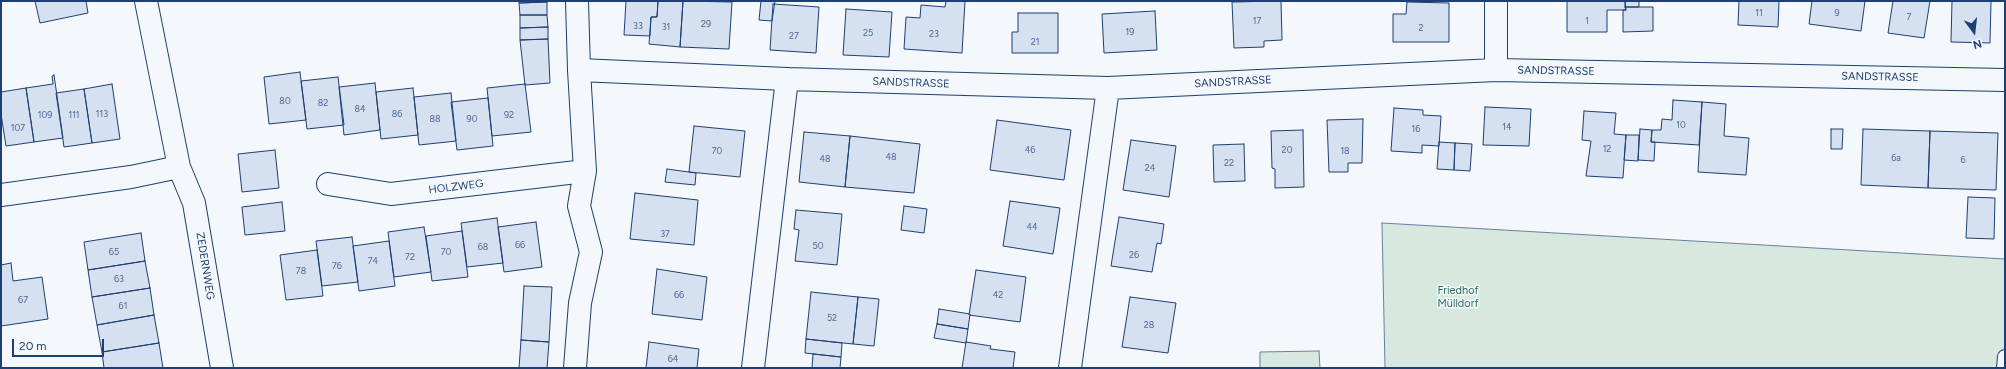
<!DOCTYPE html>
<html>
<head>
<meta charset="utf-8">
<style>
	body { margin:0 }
	#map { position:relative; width:2006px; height:369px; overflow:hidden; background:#f4f7fb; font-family:Figtree,sans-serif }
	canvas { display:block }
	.frame { position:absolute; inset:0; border:2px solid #1d3f73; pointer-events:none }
	.north { position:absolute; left:1954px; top:12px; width:40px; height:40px; -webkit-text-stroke:3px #f4f7fb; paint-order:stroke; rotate:165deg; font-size:11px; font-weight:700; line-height:16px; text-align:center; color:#1d3f73 }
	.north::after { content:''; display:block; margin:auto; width:14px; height:18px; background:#1d3f73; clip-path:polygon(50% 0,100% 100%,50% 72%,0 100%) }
	.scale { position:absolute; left:12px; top:339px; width:92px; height:18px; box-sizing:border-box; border:2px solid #1d3f73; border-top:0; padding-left:5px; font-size:12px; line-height:14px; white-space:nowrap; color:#1d3f73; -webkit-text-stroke:3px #f4f7fb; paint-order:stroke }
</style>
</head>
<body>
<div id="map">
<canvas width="2006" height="369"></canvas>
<div class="frame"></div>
<div class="north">N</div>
<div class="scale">20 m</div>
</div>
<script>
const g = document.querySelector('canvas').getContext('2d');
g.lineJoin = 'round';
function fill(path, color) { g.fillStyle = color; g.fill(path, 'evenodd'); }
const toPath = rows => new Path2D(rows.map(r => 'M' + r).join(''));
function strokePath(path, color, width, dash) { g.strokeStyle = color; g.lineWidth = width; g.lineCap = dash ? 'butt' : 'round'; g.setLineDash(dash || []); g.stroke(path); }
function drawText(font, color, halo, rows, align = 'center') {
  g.font = font + ' Figtree,sans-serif'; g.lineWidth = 3; g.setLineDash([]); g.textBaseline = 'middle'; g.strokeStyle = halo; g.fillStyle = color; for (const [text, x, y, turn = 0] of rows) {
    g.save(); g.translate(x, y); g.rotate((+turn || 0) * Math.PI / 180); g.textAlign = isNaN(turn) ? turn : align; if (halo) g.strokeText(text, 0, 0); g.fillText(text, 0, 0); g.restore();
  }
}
const green = toPath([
	[1382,223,2005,259,2005,368,1385,368,1382,223],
	[1319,351,1320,368,1260,368,1260,352,1319,351]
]);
fill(green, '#d7e8df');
strokePath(green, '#687fa3', 1);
const building = toPath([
	[35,1,86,1,88,13,40,23,35,1],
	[519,1,547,1,547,2,519,3,519,1],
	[626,1,658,1,657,17,651,17,650,36,624,35,626,1],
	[658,1,683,1,680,47,649,44,651,17,657,17,658,1],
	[683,1,732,2,729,49,680,47,683,1],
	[761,1,775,1,772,21,759,20,761,1],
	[946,1,965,1,962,53,904,49,906,17,920,18,921,5,945,7,946,1],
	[1281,1,1282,40,1264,41,1264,47,1234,48,1232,2,1281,1],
	[1567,1,1625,1,1626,10,1607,10,1607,32,1567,32,1567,1],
	[1625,1,1639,1,1639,7,1625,7,1625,1],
	[1739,1,1779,1,1778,27,1738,25,1739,1],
	[1812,1,1865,1,1861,31,1809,24,1812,1],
	[1893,1,1930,1,1924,38,1888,33,1893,1],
	[1952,1,1991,1,1990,43,1951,42,1952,1],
	[547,2,547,15,520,15,519,3,547,2],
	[1407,2,1449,3,1449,42,1393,42,1393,14,1406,14,1407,2],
	[773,4,819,7,816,53,770,50,773,4],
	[1625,7,1653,7,1653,31,1623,32,1623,10,1626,10,1625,7],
	[846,9,892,12,889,57,843,55,846,9],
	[1155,11,1157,50,1104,53,1102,14,1155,11],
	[1018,13,1058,13,1058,53,1012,53,1012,32,1018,32,1018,13],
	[520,15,547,15,548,27,520,28,520,15],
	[548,27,548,39,520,40,520,28,548,27],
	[548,39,550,83,525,85,520,40,548,39],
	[300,72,306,120,269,124,264,77,300,72],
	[54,75,63,138,34,142,26,88,53,84,52,76,54,75],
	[338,77,344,125,307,129,301,81,338,77],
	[375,83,380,130,344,135,339,87,375,83],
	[112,84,120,139,92,143,84,89,112,84],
	[525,84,531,132,492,136,487,88,525,84],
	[26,88,34,142,6,146,1,114,1,92,26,88],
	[413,88,418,135,381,139,376,92,413,88],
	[84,89,92,143,64,147,56,93,84,89],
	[451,93,456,141,419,145,414,97,451,93],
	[488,98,493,146,457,150,451,102,488,98],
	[1673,100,1702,102,1699,145,1651,142,1652,130,1661,130,1662,119,1672,120,1673,100],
	[1702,102,1726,104,1724,136,1749,138,1746,175,1698,172,1702,102],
	[1485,107,1531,109,1529,146,1483,145,1485,107],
	[1394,108,1423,110,1423,115,1441,116,1439,146,1422,145,1422,153,1391,151,1394,108],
	[1584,111,1616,113,1614,134,1626,135,1623,178,1586,176,1591,141,1582,140,1584,111],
	[1363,119,1362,163,1348,163,1348,172,1329,172,1327,120,1363,119],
	[997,120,1071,130,1064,180,990,170,997,120],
	[694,126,745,131,740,177,689,172,694,126],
	[1640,129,1652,130,1651,142,1655,142,1654,161,1638,160,1640,129],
	[1831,129,1843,129,1842,149,1831,149,1831,129],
	[1863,129,1930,131,1928,188,1861,185,1863,129],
	[1303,130,1304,187,1275,188,1275,169,1272,168,1271,131,1303,130],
	[1930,131,1998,133,1996,190,1928,188,1930,131],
	[804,132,850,136,845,187,799,182,804,132],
	[1626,135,1639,135,1638,161,1624,160,1626,135],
	[850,136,920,144,914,193,845,187,850,136],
	[1131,140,1176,146,1169,197,1123,190,1131,140],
	[1439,142,1455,143,1454,170,1437,169,1439,142],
	[1455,143,1472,144,1470,171,1454,170,1455,143],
	[1244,144,1245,181,1214,182,1213,145,1244,144],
	[275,150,279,188,242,192,238,154,275,150],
	[667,169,696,173,695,185,665,182,667,169],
	[635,193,698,200,694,245,630,239,635,193],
	[1968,197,1995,198,1994,239,1966,238,1968,197],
	[1010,201,1060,208,1053,254,1003,246,1010,201],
	[282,202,285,231,245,235,242,207,282,202],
	[904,206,927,209,924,233,901,230,904,206],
	[796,210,842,214,837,265,795,261,799,230,794,229,796,210],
	[1119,217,1164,224,1161,244,1157,243,1152,272,1111,266,1119,217],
	[497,218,503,263,467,267,461,223,497,218],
	[536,222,542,267,504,272,498,227,536,222],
	[424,227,431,272,394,277,388,232,424,227],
	[462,231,468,277,432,281,426,236,462,231],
	[141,233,145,261,88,270,84,242,141,233],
	[352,237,358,282,322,286,316,241,352,237],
	[389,241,395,286,359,291,353,246,389,241],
	[317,250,323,296,286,300,280,255,317,250],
	[145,261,150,288,92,297,88,270,145,261],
	[11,263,13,281,42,277,48,319,1,326,1,265,11,263],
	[657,269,707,277,702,320,652,314,657,269],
	[976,270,1026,277,1020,322,969,315,976,270],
	[524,286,552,287,549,342,521,340,524,286],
	[150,288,154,315,97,325,92,297,150,288],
	[811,292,858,297,853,344,806,339,811,292],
	[858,297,879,299,874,346,853,344,858,297],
	[1130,297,1176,303,1168,353,1122,347,1130,297],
	[939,309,970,314,968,329,937,324,939,309],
	[154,315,159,343,102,352,97,325,154,315],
	[937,324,968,329,966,343,934,338,937,324],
	[806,339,842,343,841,357,805,353,806,339],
	[521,340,549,342,547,368,519,368,521,340],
	[649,342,699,349,697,368,646,368,649,342],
	[966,342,991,346,990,349,1015,352,1013,368,962,368,966,342],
	[159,343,163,368,104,368,102,352,159,343],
	[813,354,841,357,840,368,812,368,813,354]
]);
fill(building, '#d5e0f0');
strokePath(building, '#1d3f73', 1);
const service = toPath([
	[2004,368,2005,357]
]);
const minor = toPath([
	[146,1,179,167,194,203,222,368],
	[579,70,787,79,1108,88,1496,70,2005,80],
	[1496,70,1496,1],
	[328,184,391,194,585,171],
	[1,195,131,177,179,167],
	[575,368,580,303,591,252,579,206,585,171,579,70,577,1],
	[753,368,787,79],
	[1070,368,1108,88]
]);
strokePath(service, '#1d3f73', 16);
strokePath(minor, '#1d3f73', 24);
strokePath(service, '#f4f7fb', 14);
strokePath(minor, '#f4f7fb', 22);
drawText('9px', '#4b6792', null, [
	["11",1759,13],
	["9",1837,13],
	["7",1909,17],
	["17",1257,21],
	["1",1587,21],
	["29",706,24],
	["33",638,26],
	["31",666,27],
	["2",1421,28],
	["19",1130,32],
	["25",868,33],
	["23",934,34],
	["27",794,36],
	["21",1035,42],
	["80",285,101],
	["82",323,103],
	["84",360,109],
	["113",102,114],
	["86",397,114],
	["109",45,115],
	["111",74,115],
	["92",509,115],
	["88",435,119],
	["90",472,119],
	["10",1681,125],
	["14",1507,127],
	["107",18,128],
	["16",1416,129],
	["12",1607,149],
	["46",1030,150],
	["20",1287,150],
	["70",717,151],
	["18",1345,151],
	["48",891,157],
	["6a",1896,158],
	["48",825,159],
	["6",1963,160],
	["22",1229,163],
	["24",1150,168],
	["44",1032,227],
	["37",665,234],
	["66",520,245],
	["50",818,246],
	["68",483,247],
	["65",114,252],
	["70",446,252],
	["26",1134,255],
	["72",410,257],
	["74",373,261],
	["76",337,266],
	["78",301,271],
	["63",119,279],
	["66",679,295],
	["42",998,295],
	["67",23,300],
	["61",123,306],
	["52",832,318],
	["28",1149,325],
	["64",673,359]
]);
drawText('11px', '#1d3f73', '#f4f7fb', [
	["SANDSTRASSE",1556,71,1],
	["SANDSTRASSE",1880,77,1],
	["SANDSTRASSE",1233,82,-3],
	["SANDSTRASSE",911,83,2],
	["HOLZWEG",456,187,-7],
	["ZEDERNWEG",205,266,81]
]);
drawText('11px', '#2c6c60', '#f4f7fb', [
	["Friedhof",1458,291],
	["Mülldorf",1458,304]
]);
</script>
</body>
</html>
